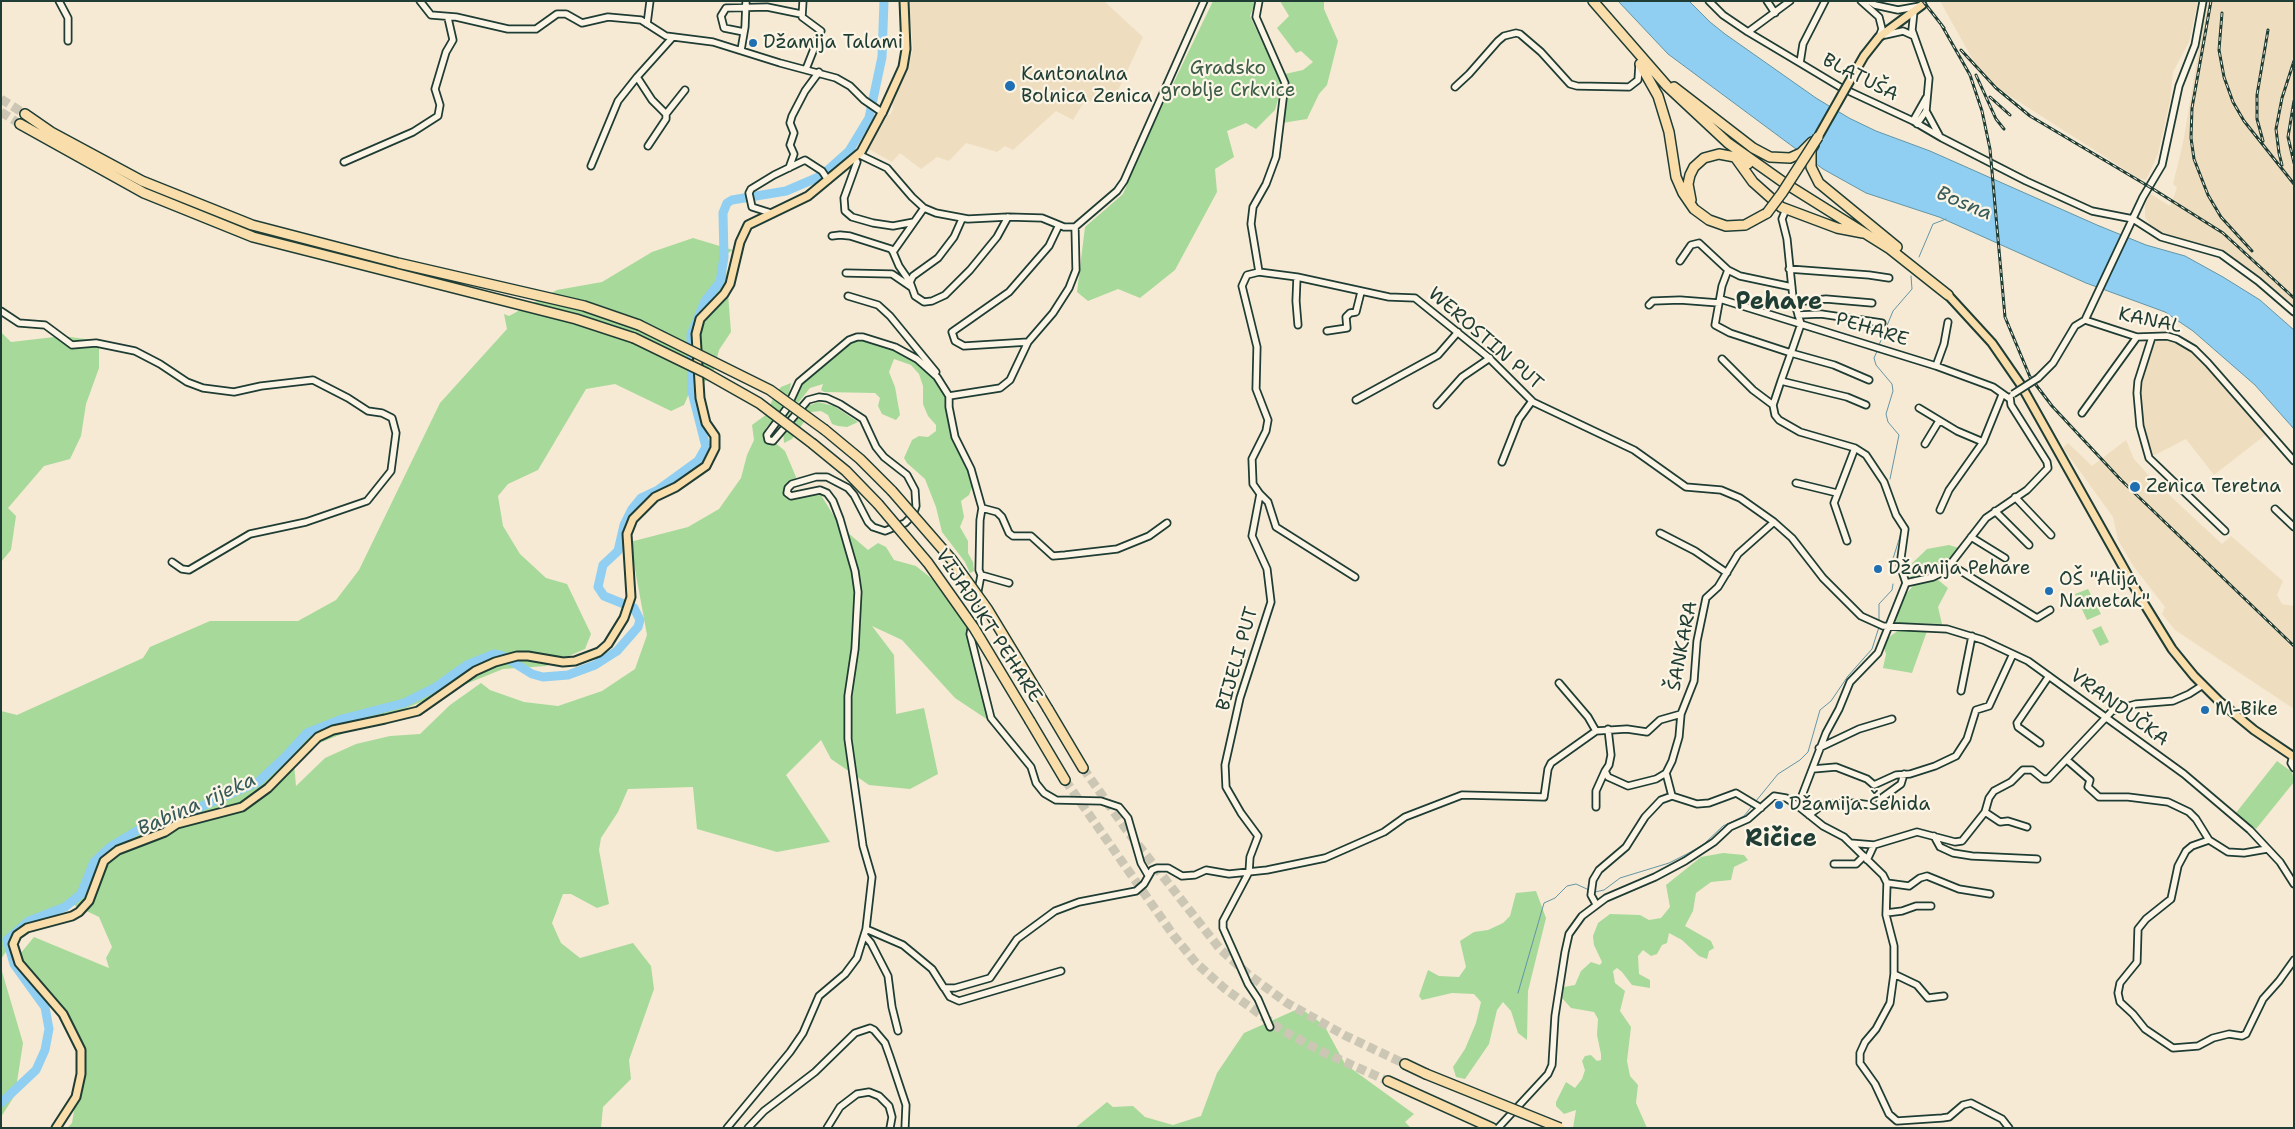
<!DOCTYPE html>
<html>
<head>
<meta charset="utf-8">
<style>
	body { margin:0 }
	#map { position:relative; width:2295px; height:1129px; overflow:hidden; background:#f6ead4; font-family:"Shantell Sans",sans-serif }
	canvas { display:block }
	.frame { position:absolute; inset:0; border:2px solid #1f3d34; pointer-events:none }
</style>
</head>
<body>
<div id="map">
<canvas width="2295" height="1129"></canvas>
<div class="frame"></div>
</div>
<script>
const g = document.querySelector('canvas').getContext('2d');
g.lineJoin = 'round';
function fill(path, color) { g.fillStyle = color; g.fill(path, 'evenodd'); }
const toPath = rows => new Path2D(rows.map(r => 'M' + r).join(''));
function strokePath(path, color, width, dash) { g.strokeStyle = color; g.lineWidth = width; g.lineCap = dash ? 'butt' : 'round'; g.setLineDash(dash || []); g.stroke(path); }
function drawText(font, color, halo, rows, align = 'center') {
  g.font = font + ' "Shantell Sans",sans-serif'; g.lineWidth = 4.5; g.setLineDash([]); g.textBaseline = 'middle'; g.strokeStyle = halo; g.fillStyle = color; for (const [text, x, y, turn = 0] of rows) {
    g.save(); g.translate(x, y); g.rotate((+turn || 0) * Math.PI / 180); g.textAlign = isNaN(turn) ? turn : align; if (halo) g.strokeText(text, 0, 0); g.fillText(text, 0, 0); g.restore();
  }
}
fill(toPath([
	[909,1,1105,2,1143,37,1114,99,1084,102,1073,120,1056,111,1013,150,1005,146,997,152,966,143,949,161,937,157,921,169,900,153,892,162,867,148,885,116,891,114,893,108,891,101,906,73,913,49],
	[1940,1,2198,1,2189,42,2173,72,2170,101,2158,154,2146,180,2138,178,1999,89,1975,64],
	[2207,1,2294,1,2294,310,2210,248,2163,235,2152,228,2145,217,2145,203,2149,193,2170,206,2177,188,2173,184,2183,143],
	[2167,337,2193,349,2268,433,2214,475,2186,439,2149,458,2137,393,2151,338],
	[2126,440,2134,459,2152,479,2222,544,2231,536,2283,581,2277,595,2282,604,2294,606,2294,709,2175,630,2162,614,2165,607,2134,567,2118,540,2113,517,2063,448,2068,443,2092,466]
]), '#efddc0');
fill(toPath([
	[1213,1,1256,1,1250,16,1282,85,1275,110,1256,129,1246,123,1227,131,1234,157,1215,169,1217,192,1175,270,1140,298,1118,289,1088,301,1077,292,1085,227,1123,194,1144,144],
	[1280,1,1324,1,1324,9,1338,41,1327,85,1319,94,1307,119,1282,123,1285,74,1303,70,1313,62,1301,51,1296,53,1277,28,1289,16],
	[693,238,733,250,725,255,731,332,719,350,712,377,690,391,684,405,671,411,615,384,586,389,538,470,508,484,498,496,503,526,520,554,546,578,567,584,591,634,585,649,546,666,503,669,317,744,294,763,296,786,325,758,356,744,390,736,420,734,450,705,481,683,490,690,524,702,558,706,602,691,635,669,647,635,630,542,688,527,719,509,741,478,747,455,754,440,752,425,767,414,773,398,781,387,791,383,789,394,781,411,766,428,768,440,773,441,785,451,796,477,790,497,821,495,840,526,868,550,878,543,886,547,894,560,916,566,931,578,956,609,970,634,997,726,955,698,902,640,872,626,894,655,896,714,924,708,938,774,910,789,869,785,831,759,821,740,786,775,830,842,777,852,697,829,693,787,628,789,618,812,601,838,599,850,609,904,597,908,571,894,563,894,552,923,561,943,580,958,633,943,651,966,654,989,629,1060,631,1079,603,1107,601,1128,67,1128,72,1123,81,1067,69,1031,37,987,20,954,34,937,109,968,106,958,112,947,99,917,74,905,52,910,26,922,1,959,1,711,17,715,143,658,150,647,210,621,298,621,336,600,359,570,440,403,507,329,504,314,509,316,557,290,602,282,652,252],
	[1,332,11,342,63,336,99,341,99,368,86,404,81,436,70,459,44,466,8,508,16,516,11,550,1,562],
	[861,339,892,348,918,363,934,379,947,398,952,438,966,463,974,482,969,495,961,501,964,517,960,527,968,541,968,553,973,562,974,571,970,573,965,562,942,532,936,507,925,479,907,463,904,458,912,440,919,436,928,437,936,431,936,425,928,416,923,404,923,386,919,374,911,365,894,359,889,372,895,387,900,415,896,420,882,414,878,406,880,398,875,393,824,392,821,390,823,384,810,388,783,422,783,415,798,386,853,340],
	[818,402,834,406,858,422,847,427,838,426,832,424,828,415,821,411,811,412,792,439,784,443,783,432,808,406],
	[1949,545,1959,548,1942,571,1913,579,1904,571,1927,549],
	[1937,579,1948,588,1938,607,1942,624,1897,623,1894,619,1905,595,1913,586,1926,581],
	[2088,589,2101,614,2087,620,2075,594],
	[2101,626,2109,642,2100,646,2092,630],
	[1900,629,1927,631,1912,673,1883,668,1886,654,1884,648,1888,638],
	[2277,761,2292,772,2294,782,2256,829,2235,814],
	[1723,853,1744,855,1748,860,1734,867,1731,880,1711,882,1696,893,1693,911,1685,926,1711,941,1714,948,1709,951,1707,959,1699,956,1682,940,1669,933,1667,943,1662,945,1657,954,1651,956,1643,950,1638,956,1639,974,1650,980,1650,988,1632,985,1622,972,1617,968,1613,971,1615,983,1625,991,1620,1011,1631,1027,1627,1061,1630,1076,1638,1085,1636,1103,1647,1128,1573,1128,1576,1110,1564,1114,1556,1106,1556,1102,1566,1082,1575,1088,1582,1079,1585,1070,1582,1061,1585,1056,1591,1055,1597,1061,1601,1060,1601,1054,1597,1035,1598,1019,1594,1012,1571,1008,1562,998,1564,987,1575,985,1581,971,1591,962,1600,965,1602,962,1594,945,1593,936,1598,923,1610,914,1640,915,1649,920,1661,918,1670,907,1666,885,1701,857],
	[1536,891,1546,918,1528,991,1527,1040,1518,1033,1511,1011,1503,1002,1497,1010,1489,1044,1465,1079,1456,1077,1453,1067,1465,1049,1476,1023,1481,1002,1474,994,1452,993,1422,1000,1419,996,1428,970,1439,976,1459,977,1466,967,1460,941,1474,932,1488,930,1503,923,1510,916,1516,893],
	[1,968,23,1043,15,1095,1,1117],
	[1300,1008,1324,1025,1345,1064,1414,1114,1405,1122,1411,1128,1075,1128,1107,1102,1113,1107,1133,1106,1145,1117,1173,1125,1201,1116,1217,1073,1244,1033]
]), '#a7d99a');
const water = toPath([
	[1618,1,1689,1,1710,22,1725,34,1816,98,1849,118,1876,131,1930,151,2097,225,2146,245,2185,256,2223,277,2260,300,2294,330,2294,429,2255,385,2193,331,2165,312,2086,283,1939,217,1866,193,1823,169,1668,54,1618,1]
]);
fill(water, '#90cff1');
strokePath(water, '#6395a5', 1);
strokePath(toPath([
	[1919,257,1933,224,1946,219],
	[1879,345,1893,311,1912,289,1911,276],
	[1878,349,1874,358,1876,365,1892,384,1893,391,1886,414,1888,422,1899,435,1890,479],
	[1891,565,1902,530],
	[1879,623,1879,604,1892,590,1893,584],
	[1756,801,1778,774,1800,760,1808,752,1820,710,1831,701,1848,676,1872,649,1879,627],
	[1595,892,1604,890,1620,878,1669,863,1687,854,1704,844,1723,826,1744,816,1752,806],
	[1518,993,1544,903,1555,898,1567,886,1576,884,1589,890]
]), '#6395a5', 1);
strokePath(toPath([
	[1,1103,36,1070,45,1050,49,1029,45,1007,14,964,7,940,29,921,65,907,81,894,94,862,110,847,138,830,191,811,258,782,284,758,307,733,342,719,404,703,436,687,467,665,494,654,503,656,532,674,543,677,568,675,595,665,617,651,638,627,640,620,634,608,604,596,598,587,603,565,618,551,624,525,632,509,641,498,658,490,698,461,706,447,692,392,691,335,705,301,720,282,724,257,723,213,727,203,732,200,786,191,821,176,849,151,869,118,882,57,884,1]
]), '#90cff1', 9);
strokePath(toPath([
	[1,99,25,114],
	[1,112,20,124],
	[1083,768,1128,832,1220,949,1249,975,1287,1003,1344,1035,1405,1064],
	[1065,780,1174,936,1196,963,1224,988,1283,1031,1325,1053,1388,1081]
]), '#cbc7b4', 9, [9, 4.5]);
const minor = toPath([
	[59,1,68,18,68,41],
	[420,1,431,15,456,17,508,29,536,29,557,14,566,14,582,23,608,17,641,20,666,36,713,42,780,63,836,78,850,86,864,100,883,113],
	[803,1,802,17,821,31,806,69],
	[1259,1,1256,17,1285,83,1276,157,1266,184,1253,207,1251,224,1259,272,1247,275,1242,286,1257,347,1256,389,1268,420,1266,431,1252,459,1253,484,1260,494,1252,536,1267,569,1271,602,1240,698,1225,765,1226,787,1241,813,1258,836,1250,857,1249,872,1223,921,1223,928,1248,984,1258,999,1270,1027],
	[1709,1,1723,15,1748,32],
	[1767,1,1775,13],
	[1790,1,1748,32,1800,63],
	[1825,1,1803,44,1800,63,1840,87,1913,121,1942,138,2026,181,2092,211,2133,219,2161,237,2221,254,2258,281,2294,312],
	[1861,1,1879,17,1882,29,1879,37],
	[1869,1,1875,5,1898,10,1920,6],
	[1914,11,1912,30,1929,78,1926,111,1917,124],
	[647,24,650,1],
	[744,32,724,28,721,16,726,8,767,7,801,14],
	[1885,35,1903,31,1914,36],
	[672,38,637,77,652,100,666,114,685,90],
	[741,50,745,27,746,1],
	[1455,87,1469,74,1498,41,1504,36,1516,33,1520,34,1541,52,1570,84,1577,86,1629,87,1638,80,1639,65],
	[1926,111,1939,135],
	[1913,121,1926,98],
	[648,146,666,119,666,114],
	[860,155,887,168,912,197,924,208,936,213,968,219,1008,217,1042,218,1064,227,1075,227,1117,191,1124,181,1204,1],
	[855,159,857,162,844,198,845,211,852,217,873,223,893,226,914,222],
	[344,162,413,132,438,116,440,105,435,89,446,52,453,40,448,18],
	[591,166,618,101,637,77],
	[789,168,794,154,790,145,794,133,790,123,792,116,805,91,819,72],
	[1786,209,1782,219,1787,239,1793,298,1801,324,1791,353,1834,365,1869,380],
	[771,213,752,207,749,193,751,189,774,175,805,160,822,171,828,180],
	[962,219,954,237,938,258,913,276,910,282,915,296,924,302,932,301,945,295,970,270,997,237,1008,217],
	[832,236,840,235,850,236,891,249,893,252],
	[1680,261,1691,245,1699,243,1728,270,1722,286,1715,325,1730,333,1791,353,1781,381],
	[1789,269,1869,275,1889,278],
	[1728,270,1740,276,1792,287],
	[1259,272,1297,277,1389,297,1415,298,1488,357,1533,402,1634,450,1686,487,1721,490,1740,498,1774,522,1792,538,1823,578,1861,616,1883,626,1947,629,1983,640,2028,661,2184,774,2250,830,2280,862,2294,884],
	[846,273,892,274,911,287],
	[1297,277,1296,301,1298,325],
	[910,282,899,266,893,252,924,208],
	[848,296,878,305,890,316,936,372],
	[1720,299,1936,366,1993,387,2010,399],
	[1794,302,1826,299,1872,303],
	[1649,305,1653,301,1680,300,1719,303],
	[1,311,19,323,45,325,72,345,96,343,135,351,160,364,187,382,203,388,234,392,261,386,313,380,348,398,368,411,382,413,392,418,396,433,391,471,367,501,306,522,250,534,189,570,182,569,172,562],
	[1798,315,1821,314,1882,323],
	[2085,320,2143,197,2162,165,2179,86,2195,45,2203,1],
	[1327,331,1347,328,1346,317,1350,313,1356,312,1361,292],
	[2152,337,2138,381,2137,393,2140,426,2149,458,2225,531],
	[1028,342,964,346,955,341,952,332,1009,292,1049,246,1059,225],
	[1722,359,1753,390,1773,405],
	[1936,366,1944,344,1948,322],
	[2038,378,2053,363,2075,326,2085,320,2137,337,2167,336,2177,339,2194,349,2208,363,2294,461],
	[949,396,949,407,955,437,971,469,982,508,997,512,1002,517,1009,533,1013,536,1031,536,1053,556,1065,555,1117,549,1149,536,1167,523],
	[1356,400,1438,355,1458,332],
	[1437,405,1462,377,1490,358],
	[1866,405,1847,397,1781,381,1773,405,1775,415,1779,420,1800,432,1855,448,1866,455,1884,482,1896,515,1905,529,1900,565,1906,583],
	[1919,408,1957,431,1983,442],
	[2082,413,2137,337],
	[1925,444,1939,421],
	[1502,462,1519,419,1532,401],
	[1796,483,1837,493],
	[1260,494,1268,502,1276,527,1355,577],
	[2015,497,2051,535],
	[982,508,980,520,979,570,981,575,1009,583],
	[2275,509,2294,527],
	[1940,510,1949,490,1983,442,2002,395],
	[1995,511,2029,545],
	[1660,533,1695,551,1727,573],
	[1971,537,2005,558],
	[1847,541,1834,503,1855,448],
	[1951,565,2037,618,2050,610],
	[981,575,970,634,991,718,1031,767,1036,783,1044,793,1056,800,1101,801,1119,807,1128,818,1141,863,1148,875],
	[1906,583,1878,653,1850,682,1839,709,1826,733,1798,806,1823,826,1844,837,1883,875,1887,883,1886,915,1894,946,1894,974,1890,1003,1876,1029,1865,1042,1860,1053,1860,1063,1875,1084,1889,1114,1897,1121,1942,1118,1949,1117,1963,1105,1971,1103,2002,1119,2009,1128],
	[1906,583,1933,577,1945,571,1986,518,2027,490,2048,468,2047,462,2011,405,2010,397],
	[1559,683,1588,717,1596,731],
	[1961,691,1972,636],
	[1608,729,1611,755,1609,765,1605,771,1608,777,1628,786,1656,779,1666,773],
	[2040,743,2018,727,2017,723,2049,676],
	[1819,748,1859,729,1892,719],
	[2293,756,2291,763,2294,768],
	[2067,760,2090,780,2088,787,2099,797,2128,797,2168,802,2189,812,2196,819,2209,840,2228,852,2244,853,2267,849],
	[1813,769,1836,767,1867,779,1874,785,1896,775,1910,774,1935,766,1956,756,1967,739,1976,710,1989,706,2013,654],
	[1672,796,1666,773,1672,761,1679,737,1681,714,1694,681,1697,641,1706,598,1718,587,1738,554,1774,522],
	[1596,807,1596,791,1605,771],
	[1985,812,2000,822,2008,821,2027,827],
	[1809,815,1821,806,1831,804,1856,803,1877,806,1883,797,1901,784,1904,774],
	[1934,836,1940,847,1953,853,1972,856,2037,859],
	[2209,840,2192,846,2186,851,2178,866,2171,899,2146,919,2138,929,2137,962,2120,983,2118,993,2120,1002,2133,1014,2145,1029,2173,1048,2198,1046,2213,1038,2229,1034,2242,1036,2246,1034,2263,999,2279,981,2294,960],
	[1850,843,1874,845,1917,832,1955,842,1962,841,1985,812,1989,798,1994,791,2011,782,2023,770,2032,770,2043,779,2048,779,2112,711,2136,704,2173,701,2189,694,2203,685],
	[1867,860,1874,845],
	[1834,864,1856,864,1864,856],
	[1887,883,1909,886,1920,878,1927,876,1959,889,1990,894],
	[1596,904,1591,895,1593,880,1599,870,1626,847,1645,817,1661,800,1672,796,1697,804,1709,803,1736,793,1761,808],
	[1886,913,1902,911,1916,906,1931,906],
	[866,929,903,945,932,969,944,988,955,988,990,978,1017,939,1055,911,1079,902,1136,891,1144,884,1152,870,1157,868,1168,868,1182,876,1195,875,1206,870,1229,874,1267,870,1325,858,1384,832,1405,817,1462,795,1544,797,1548,769,1551,763,1596,731,1627,729,1647,732,1660,720,1681,714],
	[865,936,871,943,888,976,892,1007,898,1031],
	[1894,974,1917,985,1928,998,1944,996],
	[945,989,950,997,959,1001,1061,971],
	[727,1128,790,1052,803,1033,819,996,845,974,857,958,866,929,872,877,863,846,848,739,848,696,855,649,858,592,855,571,840,519,833,501,827,493,820,490,791,496,787,493,788,488,792,484,816,477,827,477,848,488,854,495,868,522,873,527,885,531,905,523,913,515,916,506,915,490,907,475,884,457,876,447,863,419,840,404,827,398,819,397,808,400,773,441,768,440,767,435,787,408,799,382,849,340,857,337,863,337,895,347,917,359,937,377,949,396,1000,388,1010,380,1028,342,1053,313,1069,288,1076,270,1075,227],
	[748,1128,764,1111,815,1072,855,1033,870,1028,874,1030,885,1043,890,1057,906,1105,905,1128],
	[827,1128,840,1107,857,1094,869,1092,879,1096,889,1106,892,1117,890,1128],
	[1498,1128,1548,1074,1552,1065,1555,1016,1565,952,1569,934,1582,916,1606,898,1655,877,1685,861,1714,842,1730,827,1748,819,1774,796,1786,798,1798,806]
]);
const major = toPath([
	[1852,77,1864,56,1879,37,1922,5],
	[1948,295,1992,343,2021,385,2140,597,2172,649,2194,676,2219,701,2254,730,2294,757],
	[56,1128,76,1097,81,1074,81,1050,63,1014,19,963,13,944,17,935,27,928,72,916,79,912,89,901,104,861,118,850,165,832,177,824,242,807,268,788,318,737,333,730,385,719,418,711,475,671,495,662,517,656,528,656,563,662,575,661,599,652,608,644,624,618,631,597,627,534,633,519,655,497,676,487,706,466,715,448,715,436,706,423,700,398,696,334,700,319,724,294,730,284,740,242,748,225,808,196,861,152,883,111,903,67,906,49,904,1]
]);
const highway = toPath([
	[1593,1,1667,86,1728,143,1783,182,1890,249,1948,295],
	[1640,64,1658,96,1669,132,1676,177,1683,193,1694,209,1709,220,1726,226,1745,225,1767,213],
	[1674,87,1753,148,1770,157,1790,158,1801,153,1812,142],
	[25,114,51,132,142,181,252,225,398,263,584,306,639,325],
	[20,124,144,193,253,237,576,319,634,338],
	[1814,145,1811,150,1811,167,1819,183,1897,247],
	[1735,157,1753,182,1781,207,1837,228,1863,233],
	[1691,200,1688,184,1690,175,1694,167,1704,158,1719,154,1735,157,1748,164],
	[825,430,860,459,892,491],
	[813,444,846,471,878,504],
	[1048,709,1083,768],
	[1030,721,1065,780],
	[1405,1064,1426,1074],
	[1388,1081,1492,1128]
]);
strokePath(minor, '#1f3d34', 9);
strokePath(major, '#1f3d34', 11);
strokePath(highway, '#1f3d34', 12);
strokePath(minor, '#fcf5e5', 5.5);
strokePath(major, '#f9deab', 7);
strokePath(highway, '#f9deab', 9);
const rail = toPath([
	[1923,1,1944,28],
	[2211,1,2192,108,2191,138,2194,159,2208,195,2221,217,2252,251],
	[2222,13,2219,50,2224,77,2233,102,2244,121,2294,184],
	[1941,24,1970,75,1982,111,1990,149,2005,317,2030,377,2052,406,2121,480,2294,646],
	[1961,50,1996,88,2030,116,2153,189,2223,233,2294,298],
	[1976,75,1996,119,2004,129],
	[1990,97,2010,115],
	[2294,101,2288,137,2294,163],
	[2263,141,2257,119,2257,95,2268,30],
	[2282,165,2279,153,2276,129,2282,98,2294,61]
]);
strokePath(rail, '#1f3d34', 3);
strokePath(rail, '#fcf5e5', 1, [4]);
const minorBridge = toPath([
	[2013,394,2038,378]
]);
const majorBridge = toPath([
	[1818,137,1852,77]
]);
const highwayBridge = toPath([
	[1767,213,1782,193,1818,137],
	[639,325,770,390,825,430],
	[634,338,706,373,759,403,813,444],
	[892,491,952,560,988,610,1048,709],
	[878,504,928,563,974,628,1030,721],
	[1426,1074,1560,1128]
]);
strokePath(minorBridge, '#1f3d34', 9, []);
strokePath(majorBridge, '#1f3d34', 11, []);
strokePath(highwayBridge, '#1f3d34', 12, []);
strokePath(minorBridge, '#fcf5e5', 5.5);
strokePath(majorBridge, '#f9deab', 7);
strokePath(highwayBridge, '#f9deab', 9);
for (const [x, y, r, color] of [
	[753,43,5,"#1f6fb2"],
	[1010,86,6,"#1f6fb2"],
	[2135,487,6,"#1f6fb2"],
	[1878,569,5,"#1f6fb2"],
	[2049,591,5,"#1f6fb2"],
	[2205,710,5,"#1f6fb2"],
	[1779,805,5,"#1f6fb2"]
]) { const dot = new Path2D(); dot.arc(x, y, r, 0, 2 * Math.PI); g.fillStyle = color; g.fill(dot); strokePath(dot, '#fcf5e5', 2); }
drawText('19px', '#1f3d34', '#fcf5e5', [
	["Džamija Talami",763,43],
	["Kantonalna",1021,75],
	["Bolnica Zenica",1021,97],
	["Zenica Teretna",2146,487],
	["Džamija Pehare",1888,569],
	["OŠ \"Alija",2059,580],
	["Nametak\"",2059,602],
	["M-Bike",2215,710],
	["Džamija Šehida",1789,805]
], 'left');
drawText('19px', '#3a5c48', '#fcf5e5', [
	["Gradsko",1228,69],
	["groblje Crkvice",1228,91]
]);
drawText('19px', '#1f3d34', '#fcf5e5', [
	["BLATUŠA",1860,78,27],
	["KANAL",2150,321,12],
	["PEHARE",1872,330,17],
	["WEROSTIN PUT",1485,339,41],
	["VIJADUKT PEHARE",988,626,57],
	["ŠANKARA",1683,646,-79],
	["BIJELI PUT",1238,659,-74],
	["VRANDUČKA",2119,708,36]
]);
drawText('italic 20px', '#365a5a', '#fcf5e5', [
	["Bosna",1964,204,23],
	["Babina rijeka",197,805,-24]
]);
drawText('bold 24px', '#1f3d34', '#fcf5e5', [
	["Pehare",1779,303],
	["Ričice",1781,840]
]);
</script>
</body>
</html>
